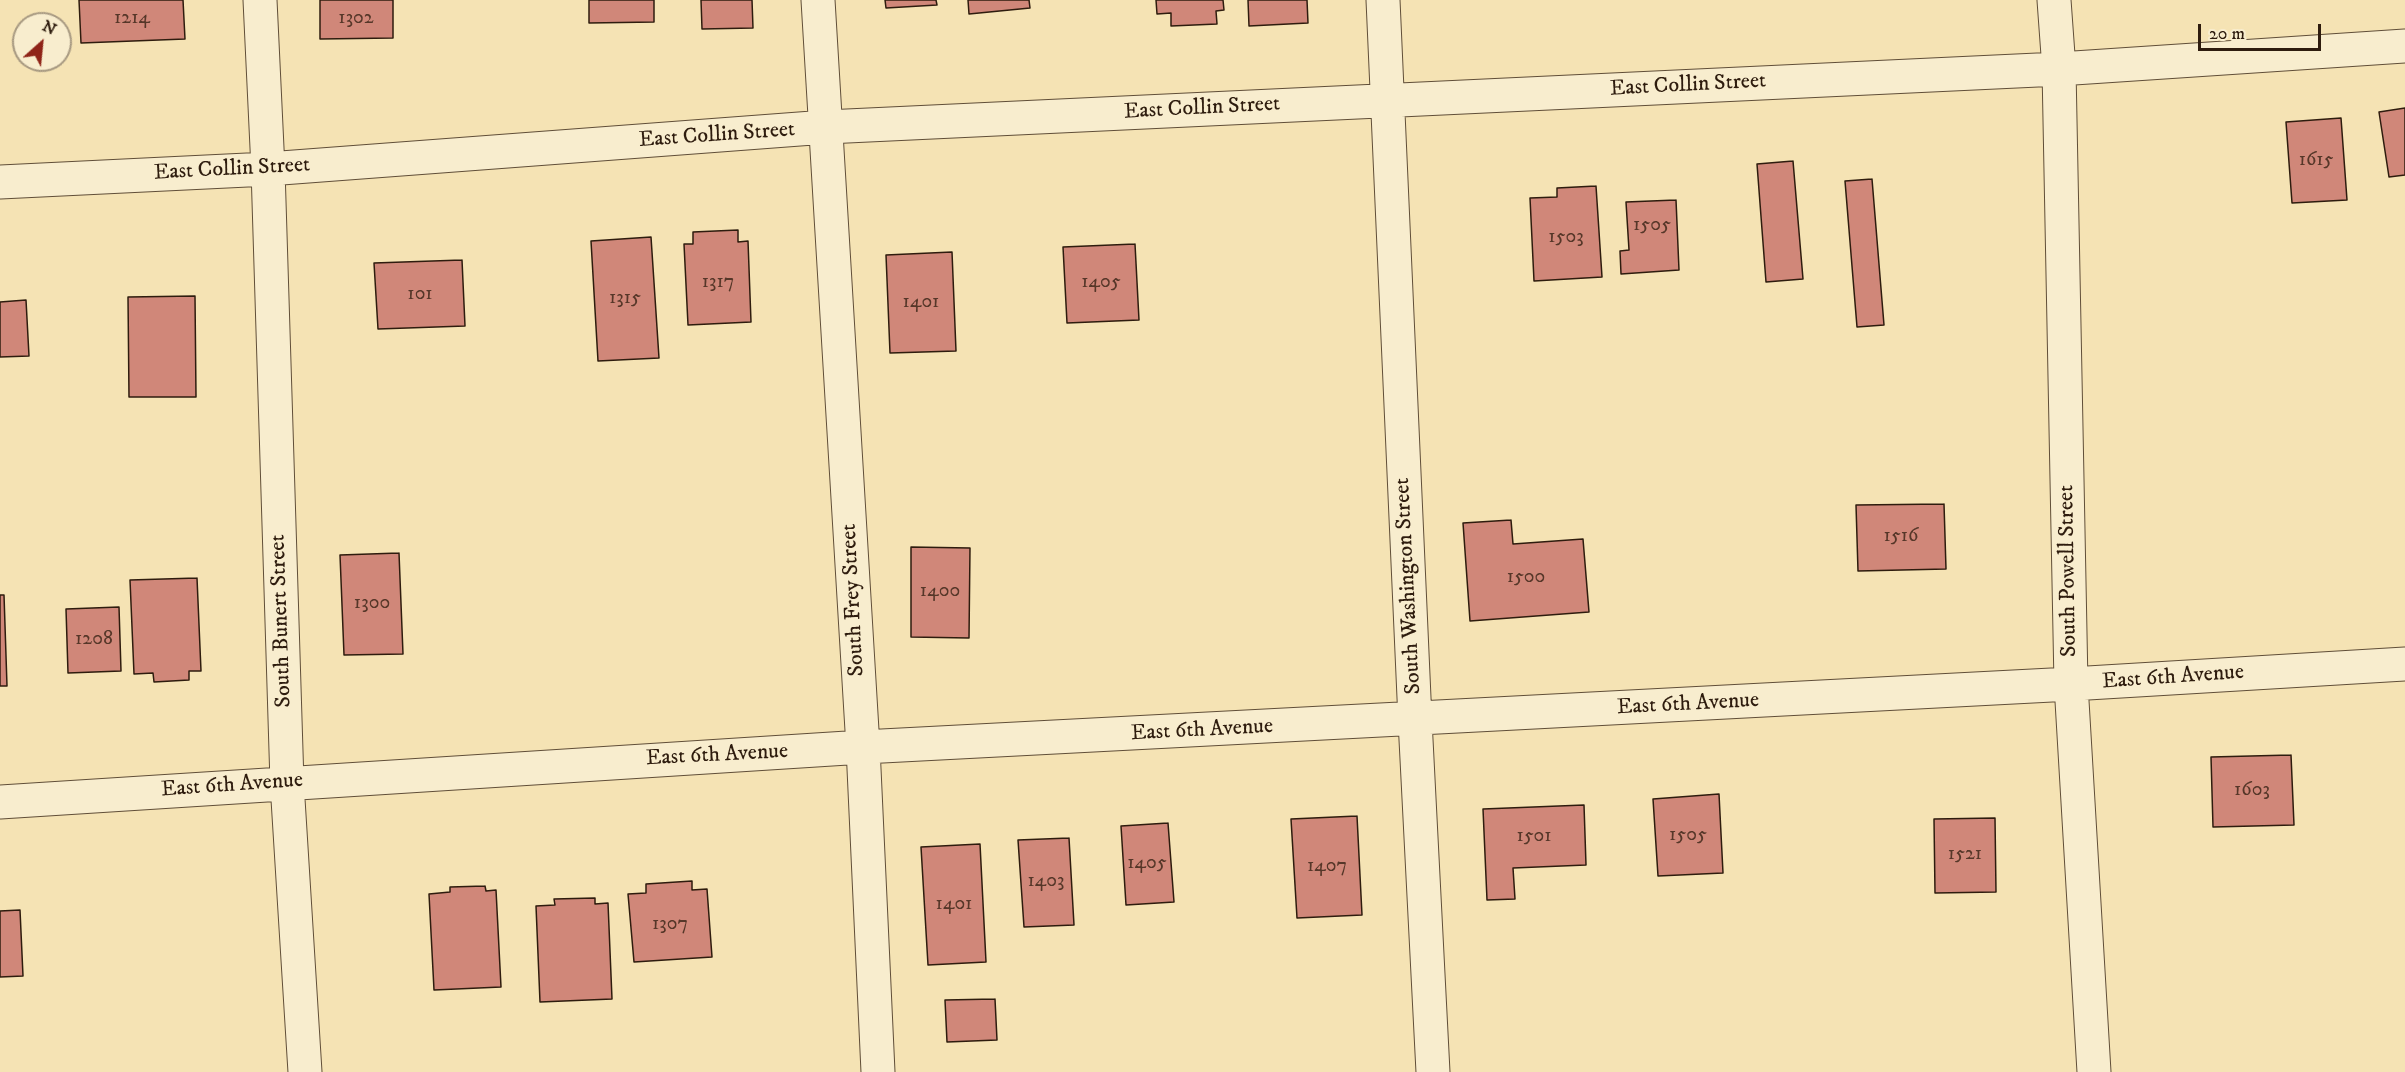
<!DOCTYPE html>
<html>
<head>
<meta charset="utf-8">
<style>
	body { margin:0 }
	#map { position:relative; width:2405px; height:1072px; overflow:hidden; background:#f5e3b4; font-family:"IM FELL DW Pica",serif }
	canvas { display:block }
	.north { position:absolute; left:12px; top:12px; width:60px; height:60px; box-sizing:border-box; background:#f8edce; border:2px solid #a79981; border-radius:50%; rotate:27deg; font-size:16px; font-weight:700; line-height:24px; text-align:center; color:#2e1c0e }
	.north::after { content:''; display:block; margin:auto; width:21px; height:27px; background:#8f2418; clip-path:polygon(50% 0,100% 100%,50% 72%,0 100%) }
	.scale { position:absolute; left:2198px; top:24px; width:123px; height:27px; box-sizing:border-box; border:3px solid #2e1c0e; border-top:0; padding-left:8px; font-size:18px; line-height:21px; white-space:nowrap; color:#2e1c0e; -webkit-text-stroke:4px #f8edce; paint-order:stroke }
</style>
</head>
<body>
<div id="map">
<canvas width="2405" height="1072"></canvas>
<div class="north">N</div>
<div class="scale">20 m</div>
</div>
<script>
const g = document.querySelector('canvas').getContext('2d');
g.lineJoin = 'round';
function fill(path, color) { g.fillStyle = color; g.fill(path, 'evenodd'); }
const toPath = rows => new Path2D(rows.map(r => 'M' + r).join(''));
function strokePath(path, color, width, dash) { g.strokeStyle = color; g.lineWidth = width; g.lineCap = dash ? 'butt' : 'round'; g.setLineDash(dash || []); g.stroke(path); }
function drawText(font, color, halo, rows, align = 'center') {
  g.font = font + ' "IM FELL DW Pica",serif'; g.lineWidth = 4.5; g.setLineDash([]); g.textBaseline = 'middle'; g.strokeStyle = halo; g.fillStyle = color; for (const [text, x, y, turn = 0] of rows) {
    g.save(); g.translate(x, y); g.rotate((+turn || 0) * Math.PI / 180); g.textAlign = isNaN(turn) ? turn : align; if (halo) g.strokeText(text, 0, 0); g.fillText(text, 0, 0); g.restore();
  }
}
const building = toPath([
	[79,0,183,0,185,39,81,43,79,0],
	[320,0,393,0,393,38,320,39,320,0],
	[589,0,654,0,654,22,589,23,589,0],
	[701,0,752,0,753,28,702,29,701,0],
	[885,0,936,0,937,5,886,8,885,0],
	[968,0,1029,0,1030,8,969,14,968,0],
	[1156,0,1223,0,1224,10,1216,11,1217,24,1171,26,1171,13,1157,14,1156,0],
	[1248,0,1307,0,1308,23,1249,26,1248,0],
	[2405,108,2405,175,2389,177,2379,112,2405,108],
	[2341,118,2347,200,2292,203,2286,122,2341,118],
	[1793,161,1803,279,1766,282,1757,164,1793,161],
	[1872,179,1884,325,1857,327,1845,181,1872,179],
	[1596,186,1602,277,1534,281,1530,198,1557,197,1557,188,1596,186],
	[1676,200,1679,270,1621,274,1620,251,1629,250,1626,202,1676,200],
	[738,230,738,242,748,241,751,322,688,325,684,244,693,244,693,232,738,230],
	[651,237,659,358,598,361,591,241,651,237],
	[1135,244,1139,320,1067,323,1063,247,1135,244],
	[952,252,956,351,890,353,886,255,952,252],
	[462,260,465,326,378,329,374,263,462,260],
	[195,296,196,397,129,397,128,297,195,296],
	[26,300,29,356,0,357,0,302,26,300],
	[1944,504,1946,569,1858,571,1856,505,1944,504],
	[1511,520,1513,544,1583,539,1589,612,1470,621,1463,523,1511,520],
	[911,547,970,548,969,638,911,637,911,547],
	[399,553,403,654,344,655,340,555,399,553],
	[197,578,201,671,189,671,189,680,154,682,153,673,134,674,130,580,197,578],
	[0,595,4,595,7,686,0,686,0,595],
	[119,607,121,671,68,673,66,609,119,607],
	[2291,755,2294,825,2213,827,2211,757,2291,755],
	[1719,794,1723,873,1658,876,1653,799,1719,794],
	[1584,805,1586,865,1513,868,1515,899,1487,900,1483,809,1584,805],
	[1357,816,1362,915,1297,918,1291,819,1357,816],
	[1995,818,1996,892,1935,893,1934,819,1995,818],
	[1168,823,1174,902,1126,905,1121,826,1168,823],
	[1069,838,1074,925,1024,927,1018,840,1069,838],
	[980,844,986,962,928,965,921,847,980,844],
	[692,881,692,890,707,889,712,957,634,962,628,894,646,893,646,884,692,881],
	[485,886,486,891,496,890,501,987,434,990,429,894,450,892,450,887,485,886],
	[595,898,595,904,608,903,612,999,540,1002,536,906,555,905,554,899,595,898],
	[20,910,23,976,0,977,0,911,20,910],
	[995,999,997,1040,947,1042,945,1000,995,999]
]);
fill(building, '#d08779');
strokePath(building, '#2e1c0e', 1.5);
const street = toPath([
	[260,0,268,169,287,783,305,1072],
	[818,0,863,747,878,1072],
	[1383,0,1415,720,1433,1072],
	[2054,0,2059,69,2071,684,2094,1072],
	[0,182,268,169,826,127,2059,69,2405,46],
	[0,802,863,747,2071,684,2405,664]
]);
strokePath(street, '#604e38', 35);
strokePath(street, '#f8edce', 33);
drawText('20px', '#563729', null, [
	["1214",132,19],
	["1302",356,19],
	["1615",2316,161],
	["1505",1652,226],
	["1503",1566,238],
	["1317",718,283],
	["1405",1101,283],
	["101",420,295],
	["1315",625,299],
	["1401",921,303],
	["1516",1901,537],
	["1500",1526,578],
	["1400",940,592],
	["1300",372,604],
	["1208",94,640],
	["1603",2252,791],
	["1505",1688,836],
	["1501",1534,837],
	["1521",1965,855],
	["1405",1147,864],
	["1407",1327,867],
	["1403",1046,882],
	["1401",954,905],
	["1307",670,925]
]);
drawText('22px', '#2e1c0e', '#f8edce', [
	["East Collin Street",1688,86,-3],
	["East Collin Street",1202,109,-3],
	["East Collin Street",717,136,-4],
	["East Collin Street",232,170,-3],
	["South Powell Street",2069,571,-91],
	["South Washington Street",1409,586,-93],
	["South Frey Street",854,600,-93],
	["South Bunert Street",282,621,-92],
	["East 6th Avenue",2173,678,-4],
	["East 6th Avenue",1688,705,-3],
	["East 6th Avenue",1202,731,-3],
	["East 6th Avenue",717,756,-3],
	["East 6th Avenue",232,786,-4]
]);
</script>
</body>
</html>
